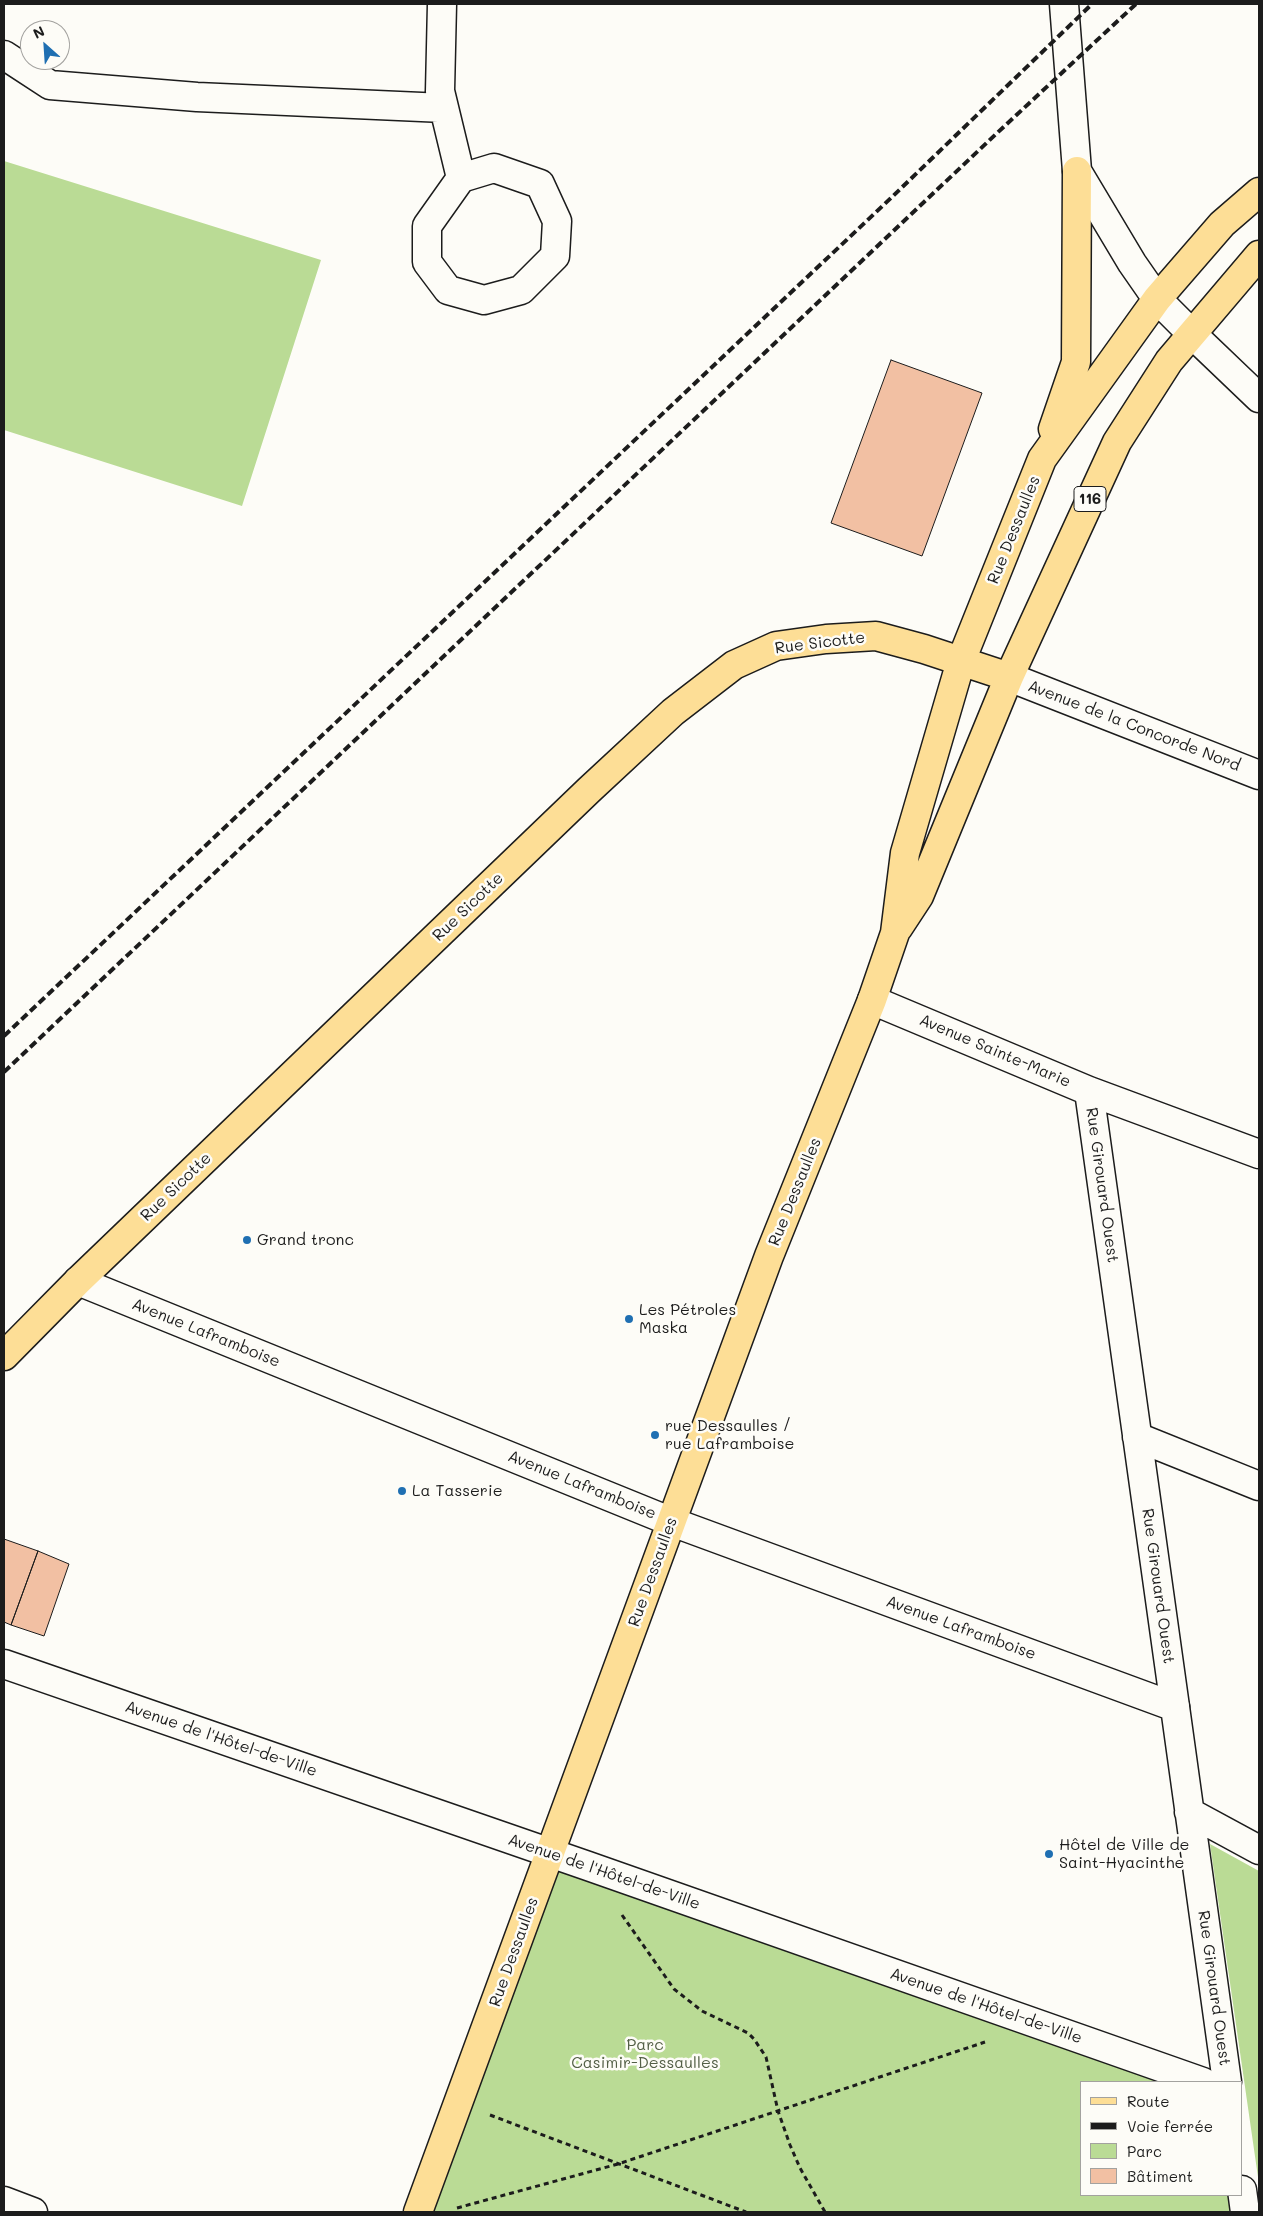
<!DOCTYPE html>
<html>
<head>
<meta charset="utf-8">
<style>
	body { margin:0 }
	#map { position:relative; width:1263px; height:2216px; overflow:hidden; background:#fdfcf7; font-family:Mali,sans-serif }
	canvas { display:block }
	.frame { position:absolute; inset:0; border:5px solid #1c1c1c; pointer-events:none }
	.legend { position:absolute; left:1080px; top:2081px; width:162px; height:115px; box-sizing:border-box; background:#fdfcf7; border:1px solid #a3a29f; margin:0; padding:6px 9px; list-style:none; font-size:15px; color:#1c1c1c }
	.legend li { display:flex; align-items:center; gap:10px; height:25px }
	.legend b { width:25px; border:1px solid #a3a29f }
	.north { position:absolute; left:20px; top:20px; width:50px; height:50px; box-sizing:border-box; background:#fdfcf7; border:1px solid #a3a29f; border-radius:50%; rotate:334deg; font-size:14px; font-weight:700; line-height:20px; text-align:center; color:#1c1c1c }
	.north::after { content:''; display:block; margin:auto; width:18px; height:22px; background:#1f6fb2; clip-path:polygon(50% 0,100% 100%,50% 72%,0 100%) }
</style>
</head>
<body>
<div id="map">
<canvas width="1263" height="2216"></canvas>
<div class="frame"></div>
<ul class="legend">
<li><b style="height:6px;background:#fdde96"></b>Route</li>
<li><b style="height:6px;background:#1c1c1c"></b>Voie ferrée</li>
<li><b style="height:14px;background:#badb95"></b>Parc</li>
<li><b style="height:14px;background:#f2c0a3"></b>Bâtiment</li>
</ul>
<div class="north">N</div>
</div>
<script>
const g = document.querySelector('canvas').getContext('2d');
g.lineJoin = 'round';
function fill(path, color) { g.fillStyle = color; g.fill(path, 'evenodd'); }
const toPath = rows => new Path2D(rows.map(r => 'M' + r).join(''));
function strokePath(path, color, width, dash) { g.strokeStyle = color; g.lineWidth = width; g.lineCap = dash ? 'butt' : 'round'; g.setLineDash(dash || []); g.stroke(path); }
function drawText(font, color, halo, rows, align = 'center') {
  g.font = font + ' Mali,sans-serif'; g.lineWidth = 5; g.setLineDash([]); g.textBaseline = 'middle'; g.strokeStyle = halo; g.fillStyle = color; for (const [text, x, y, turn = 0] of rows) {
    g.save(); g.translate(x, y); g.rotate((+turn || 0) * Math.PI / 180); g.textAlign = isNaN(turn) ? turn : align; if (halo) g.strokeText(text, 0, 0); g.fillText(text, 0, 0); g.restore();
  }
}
fill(toPath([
	[4,161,321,260,242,506,4,430],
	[1210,1844,1259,1871,1259,2184],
	[550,1853,1203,2082,1082,2082,1082,2195,1242,2195,1245,2212,418,2212]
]), '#badb95');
const building = toPath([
	[891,360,982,393,922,556,831,523,891,360],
	[4,1539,38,1551,11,1625,4,1622,4,1539],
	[38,1551,69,1564,44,1636,11,1625,38,1551]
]);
fill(building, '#f2c0a3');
strokePath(building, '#1c1c1c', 1);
const minor = toPath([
	[442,4,440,91,461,178,427,226,427,262,448,290,484,300,521,290,555,256,557,221,540,184,494,168,461,178],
	[4,55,50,85,197,97,444,108],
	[1191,333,1259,398],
	[872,1000,1089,1091,1259,1154],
	[1089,1091,1175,1707],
	[1137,1437,1259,1486],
	[4,1664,588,1866,1203,2082]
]);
const tertiary = toPath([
	[1064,4,1077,171,1132,263,1157,299,1191,333],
	[1009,677,1259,775],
	[78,1281,672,1522,1175,1707,1227,2082],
	[1189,1812,1259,1850],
	[1242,2190,1245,2212],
	[4,2201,33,2212]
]);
const primary = toPath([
	[1053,429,1076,362,1077,171],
	[898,928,919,896,1009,677,1117,442,1169,361,1259,255],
	[4,1356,78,1281,589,790,673,712,734,665,776,646,826,639,876,636,924,649,1009,677],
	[418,2212,769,1256,872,1000,895,933,905,853,961,661,1042,459,1157,299,1222,224,1259,192]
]);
strokePath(minor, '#1c1c1c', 31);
strokePath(tertiary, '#1c1c1c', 31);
strokePath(primary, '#1c1c1c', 31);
strokePath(toPath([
	[622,1915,674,1989,702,2011,748,2033,754,2039,766,2057,778,2111,790,2145,800,2168,825,2212],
	[490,2115,746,2212],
	[457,2208,618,2164,985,2042]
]), '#1c1c1c', 3, [5, 4]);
strokePath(minor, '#fdfcf7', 28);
strokePath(tertiary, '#fdfcf7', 28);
strokePath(primary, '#fdde96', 28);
strokePath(toPath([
	[4,1036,892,197,1092,4],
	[4,1072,996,134,1136,4]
]), '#1c1c1c', 4, [8, 4]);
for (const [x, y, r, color] of [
	[247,1240,5,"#1f6fb2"],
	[629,1319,5,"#1f6fb2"],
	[655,1435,5,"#1f6fb2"],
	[402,1491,5,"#1f6fb2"],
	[1049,1854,5,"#1f6fb2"]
]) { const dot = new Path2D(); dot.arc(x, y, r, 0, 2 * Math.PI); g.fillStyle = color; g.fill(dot); strokePath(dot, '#fdfcf7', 2); }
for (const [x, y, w] of [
	[1090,499,32]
]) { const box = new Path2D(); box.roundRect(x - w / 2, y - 12.5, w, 25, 4); g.fillStyle = '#fdfcf7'; g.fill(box); strokePath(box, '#1c1c1c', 1); }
drawText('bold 15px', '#1c1c1c', null, [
	["116",1090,499]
]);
drawText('16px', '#1c1c1c', '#fdfcf7', [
	["Rue Dessaulles",1014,530,-68],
	["Rue Sicotte",820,643,-7],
	["Avenue de la Concorde Nord",1134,726,21],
	["Rue Sicotte",468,907,-44],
	["Avenue Sainte-Marie",995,1051,23],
	["Rue Girouard Ouest",1102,1185,82],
	["Rue Sicotte",176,1187,-44],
	["Rue Dessaulles",795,1192,-68],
	["Avenue Laframboise",206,1333,22],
	["Avenue Laframboise",582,1485,22],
	["Rue Dessaulles",653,1572,-70],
	["Rue Girouard Ouest",1158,1586,82],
	["Avenue Laframboise",961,1628,20],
	["Avenue de l'Hôtel-de-Ville",221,1739,19],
	["Avenue de l'Hôtel-de-Ville",604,1872,19],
	["Rue Dessaulles",514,1952,-70],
	["Rue Girouard Ouest",1214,1988,82],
	["Avenue de l'Hôtel-de-Ville",986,2006,19]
]);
drawText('16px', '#1c1c1c', '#fdfcf7', [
	["Grand tronc",257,1240],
	["Les Pétroles",639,1310],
	["Maska",639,1328],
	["rue Dessaulles /",665,1426],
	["rue Laframboise",665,1444],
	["La Tasserie",412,1491],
	["Hôtel de Ville de",1059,1845],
	["Saint-Hyacinthe",1059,1863]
], 'left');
drawText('16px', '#535f46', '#fdfcf7', [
	["Parc",645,2045],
	["Casimir-Dessaulles",645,2063]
]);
</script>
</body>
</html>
